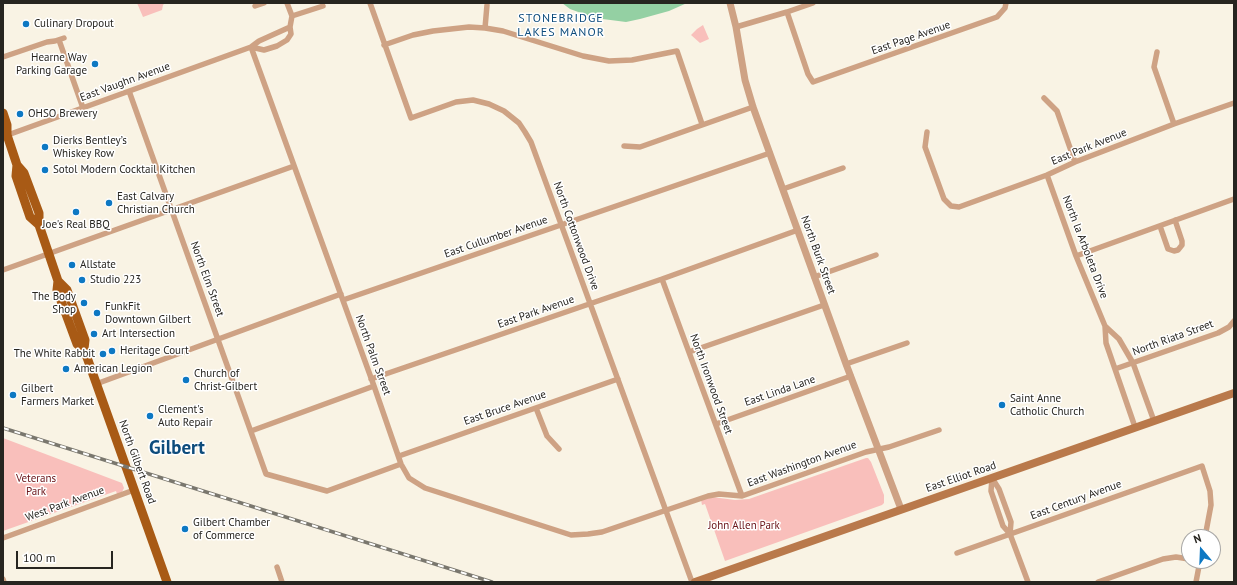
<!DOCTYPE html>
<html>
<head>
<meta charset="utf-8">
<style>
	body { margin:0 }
	#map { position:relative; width:1237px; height:585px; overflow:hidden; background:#f9f3e4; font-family:"PT Sans",sans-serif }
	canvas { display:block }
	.frame { position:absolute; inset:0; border:4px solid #272520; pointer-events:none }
	.north { position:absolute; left:1181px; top:529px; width:40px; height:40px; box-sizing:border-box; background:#fff; border:1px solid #a9a8a6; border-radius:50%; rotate:341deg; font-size:11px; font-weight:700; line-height:16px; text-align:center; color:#272520 }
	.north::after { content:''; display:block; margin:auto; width:14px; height:18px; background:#0d78c3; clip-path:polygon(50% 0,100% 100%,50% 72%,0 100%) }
	.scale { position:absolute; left:16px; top:551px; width:97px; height:18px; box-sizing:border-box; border:2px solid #272520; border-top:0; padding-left:5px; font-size:12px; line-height:14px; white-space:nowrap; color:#272520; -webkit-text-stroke:3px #fff; paint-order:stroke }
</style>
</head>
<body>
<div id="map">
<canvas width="1237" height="585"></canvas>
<div class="frame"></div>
<div class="north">N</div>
<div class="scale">100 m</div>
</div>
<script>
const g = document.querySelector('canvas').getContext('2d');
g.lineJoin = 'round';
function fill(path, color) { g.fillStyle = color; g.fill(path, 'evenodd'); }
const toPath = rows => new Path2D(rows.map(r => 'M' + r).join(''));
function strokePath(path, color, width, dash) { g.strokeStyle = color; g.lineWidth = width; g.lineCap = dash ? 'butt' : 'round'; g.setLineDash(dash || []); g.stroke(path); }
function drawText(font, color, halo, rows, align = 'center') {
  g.font = font + ' "PT Sans",sans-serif'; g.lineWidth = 3; g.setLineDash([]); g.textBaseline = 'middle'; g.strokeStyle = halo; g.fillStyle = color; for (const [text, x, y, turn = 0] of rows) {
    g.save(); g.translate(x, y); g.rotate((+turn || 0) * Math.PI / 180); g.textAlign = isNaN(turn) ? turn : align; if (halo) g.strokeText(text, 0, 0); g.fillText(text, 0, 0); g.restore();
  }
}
fill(toPath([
	[137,3,165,3,163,5,162,10,143,17],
	[703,25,709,39,700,43,691,35,697,29],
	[3,438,122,483,124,488,122,492,117,494,116,491,3,531],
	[866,458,868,458,871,462,884,495,884,503,882,505,725,561,705,504,702,505,701,500,712,497,735,500,749,499]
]), '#f9bfbb');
fill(toPath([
	[562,3,687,3,669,11,640,19,626,22,595,18,570,9]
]), '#94d0a3');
strokePath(toPath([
	[287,3,292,16,290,27,291,34,287,40,277,46,264,50,251,47,259,41,290,27],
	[370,3,411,118,456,102,473,100,489,104,504,111,519,123,525,132,531,142,692,582],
	[255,6,264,3],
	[787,12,808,74,813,82,997,17,1005,8,1006,3],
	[292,16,323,6],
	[736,27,787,12,813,3],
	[485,28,487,5],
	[59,40,83,108],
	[384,45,413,35,433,31,469,27,485,28,503,31,583,56,609,61,632,60,677,51,702,124],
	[1157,52,1154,67,1174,124],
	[3,57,47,42,55,41,64,38],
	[129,91,266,474,327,491,401,464],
	[1044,98,1057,111,1075,162],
	[927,132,925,147,944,199,951,206,959,207,1047,175,1075,162,1174,124,1234,103],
	[5,136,251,47,374,386,401,464,409,478,425,488,571,535,588,534,602,532,708,496,719,494,742,496,866,452,889,447,939,430],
	[624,146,640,147,753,107],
	[1047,175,1076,256,1105,326],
	[783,189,843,168],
	[1160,226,1168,249,1174,251,1178,250,1182,245,1182,241,1175,220],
	[1076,256,1234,199],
	[3,270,294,166],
	[814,277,876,255],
	[662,279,742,496],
	[343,300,770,153],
	[689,352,824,305],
	[846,364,907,343],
	[1115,369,1218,333,1229,327,1234,321],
	[371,379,662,279,798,230],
	[96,384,341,294],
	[536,408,547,436,559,449],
	[716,424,851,376],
	[1135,427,1106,343,1105,326,1119,339,1133,363,1154,421],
	[251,431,374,386],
	[399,456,618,379],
	[992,478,991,491,1003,526,1010,534,1028,582],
	[992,478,999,489,1011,522,1010,534],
	[3,538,134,490],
	[957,553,1202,466,1210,491,1211,505,1205,537],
	[277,567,282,582],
	[3,579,4,582],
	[1098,582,1163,559,1176,557,1189,559],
	[1196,582,1200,561]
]), '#cea284', 5.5);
strokePath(toPath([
	[730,3,736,27,745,80,753,107,846,364,901,509]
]), '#cea284', 7);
strokePath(toPath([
	[695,582,1234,393]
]), '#b9794b', 8);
strokePath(toPath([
	[3,113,7,125,7,135,17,165,24,173,39,213,39,225,58,281,67,290,85,340,84,349,167,582],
	[17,165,16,176,30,217,39,225],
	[58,281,57,290,77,344,84,349]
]), '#a85a15', 9);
const rail = toPath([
	[3,428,492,582]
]);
strokePath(rail, '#7a776e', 3.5);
strokePath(rail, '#fff', 2, [6]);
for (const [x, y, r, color] of [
	[26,24,4,"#0d78c3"],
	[95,64,4,"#0d78c3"],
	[20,114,4,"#0d78c3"],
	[45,147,4,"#0d78c3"],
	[45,170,4,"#0d78c3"],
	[109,203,4,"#0d78c3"],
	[76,212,4,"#0d78c3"],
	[72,265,4,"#0d78c3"],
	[82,280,4,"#0d78c3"],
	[84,303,4,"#0d78c3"],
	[97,313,4,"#0d78c3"],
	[94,334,4,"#0d78c3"],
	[112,351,4,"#0d78c3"],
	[103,354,4,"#0d78c3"],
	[66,369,4,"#0d78c3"],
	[186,380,4,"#0d78c3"],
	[13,395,4,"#0d78c3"],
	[1002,405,4,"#0d78c3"],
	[150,416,4,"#0d78c3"],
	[185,529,4,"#0d78c3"]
]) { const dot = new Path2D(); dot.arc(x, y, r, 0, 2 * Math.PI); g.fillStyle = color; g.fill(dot); strokePath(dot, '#fff', 1.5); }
drawText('11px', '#272520', '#fff', [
	["Culinary Dropout",34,24],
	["Hearne Way",87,58,"right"],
	["Parking Garage",87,71,"right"],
	["OHSO Brewery",28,114],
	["Dierks Bentley’s",53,141],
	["Whiskey Row",53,154],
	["Sotol Modern Cocktail Kitchen",53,170],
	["East Calvary",117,197],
	["Christian Church",117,210],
	["Joe's Real BBQ",76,225,"center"],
	["Allstate",80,265],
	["Studio 223",90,280],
	["The Body",76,297,"right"],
	["Shop",76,310,"right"],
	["FunkFit",105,307],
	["Downtown Gilbert",105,320],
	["Art Intersection",102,334],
	["Heritage Court",120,351],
	["The White Rabbit",95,354,"right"],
	["American Legion",74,369],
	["Church of",194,374],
	["Christ-Gilbert",194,387],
	["Gilbert",21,389],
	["Farmers Market",21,402],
	["Saint Anne",1010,399],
	["Catholic Church",1010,412],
	["Clement's",158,410],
	["Auto Repair",158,423],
	["Gilbert Chamber",193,523],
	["of Commerce",193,536]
], 'left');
drawText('11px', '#272520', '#fff', [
	["East Page Avenue",911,38,-19],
	["East Vaughn Avenue",125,82,-20],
	["East Park Avenue",1089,147,-22],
	["North Cottonwood Drive",576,236,70],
	["East Cullumber Avenue",496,237,-19],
	["North la Arboleta Drive",1085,247,69],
	["North Burk Street",818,255,70],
	["North Elm Street",207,279,70],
	["East Park Avenue",536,312,-19],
	["North Riata Street",1173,338,-20],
	["North Palm Street",373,355,70],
	["North Ironwood Street",711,384,70],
	["East Linda Lane",780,391,-19],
	["East Bruce Avenue",505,408,-19],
	["North Gilbert Road",137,462,70],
	["East Washington Avenue",802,464,-20],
	["East Elliot Road",961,477,-19],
	["East Century Avenue",1076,500,-20],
	["West Park Avenue",65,504,-20]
]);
drawText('11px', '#6a1419', '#fff', [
	["Veterans",36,479],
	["Park",36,492],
	["John Allen Park",744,526]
]);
g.letterSpacing = '1px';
drawText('12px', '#0e4c7c', '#fff', [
	["STONEBRIDGE",561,19],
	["LAKES MANOR",561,33]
]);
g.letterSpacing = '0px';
drawText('bold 19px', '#0e4c7c', '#fff', [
	["Gilbert",177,449]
]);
</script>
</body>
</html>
